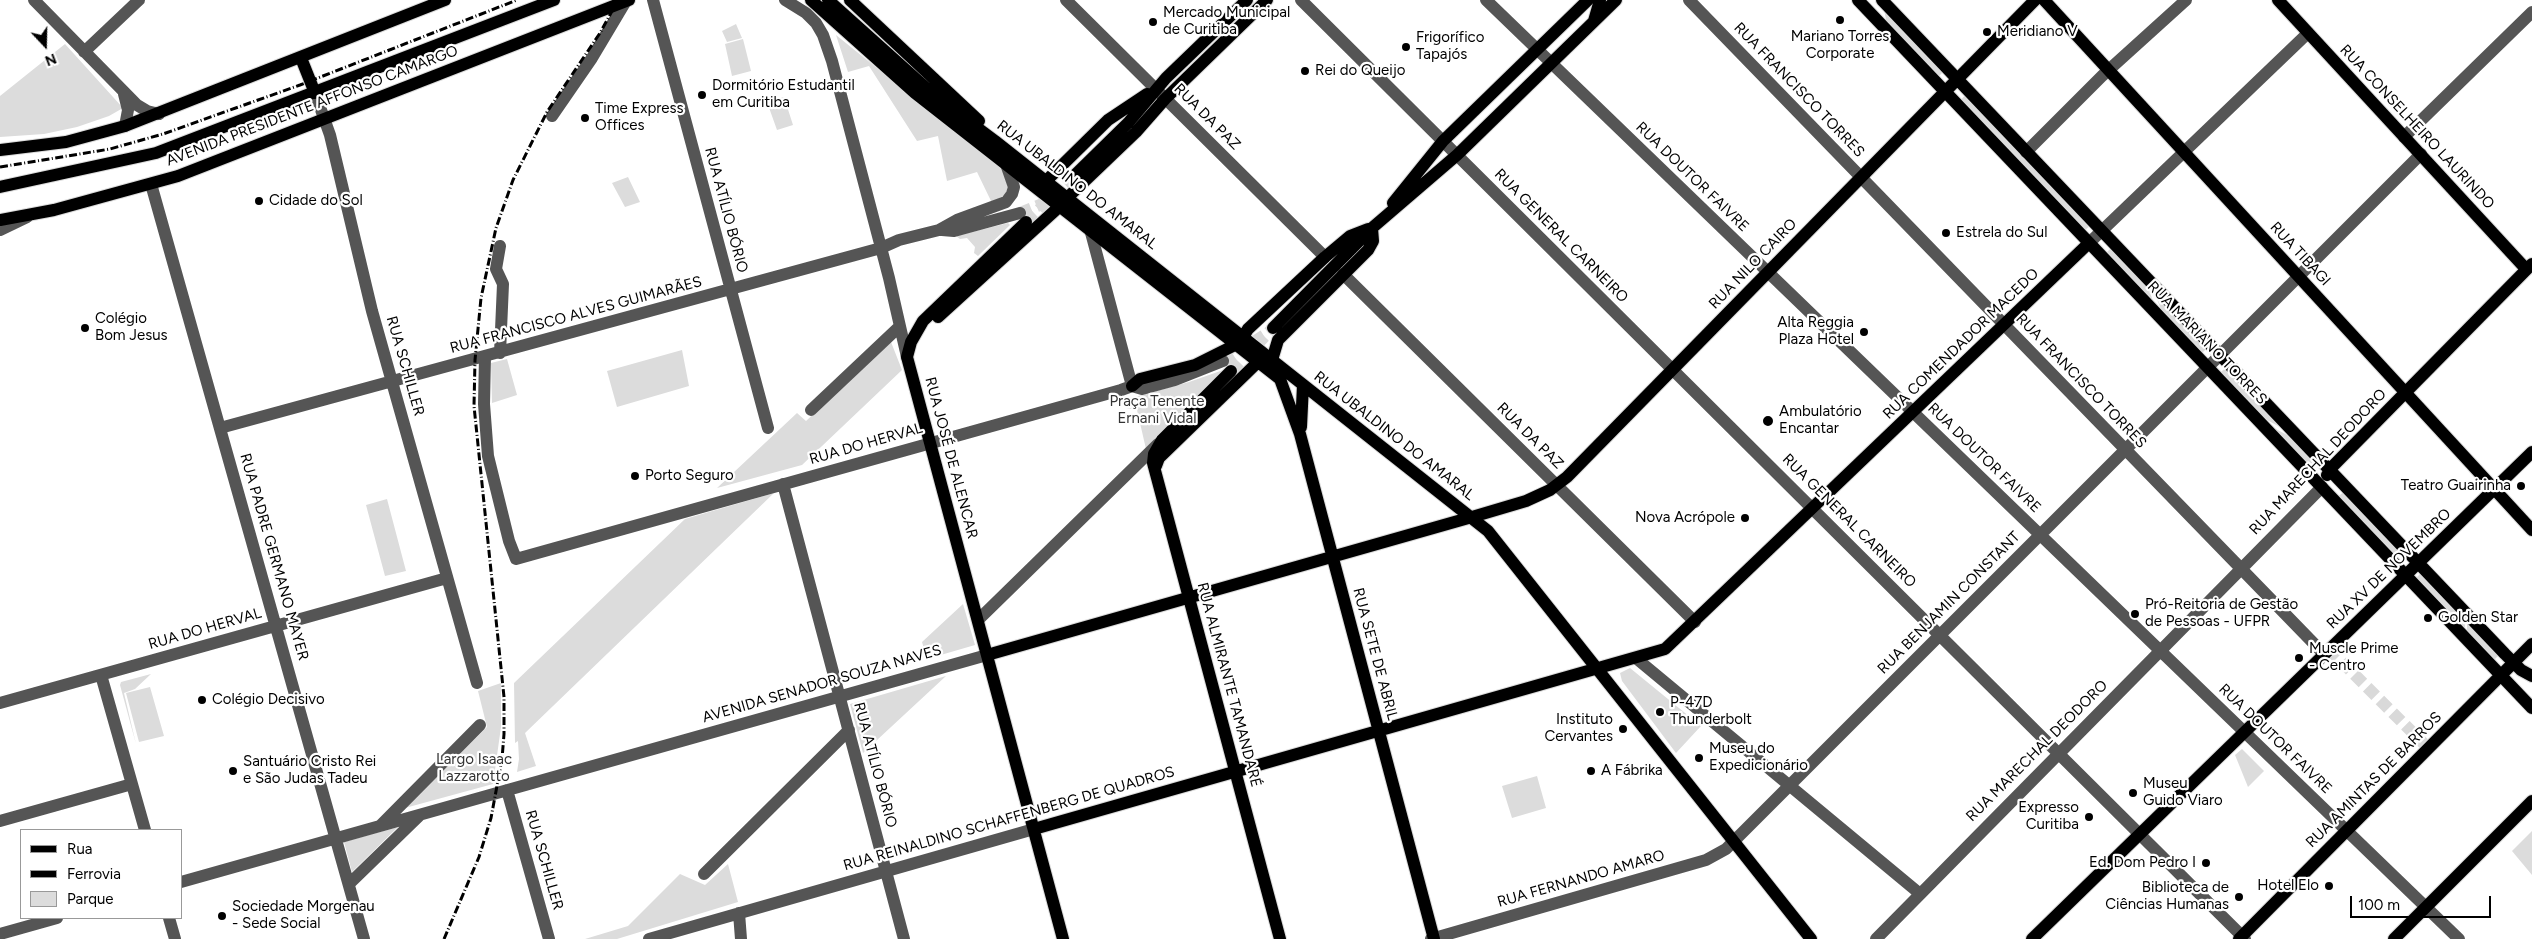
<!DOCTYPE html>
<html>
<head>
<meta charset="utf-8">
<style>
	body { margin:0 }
	#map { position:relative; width:2532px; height:939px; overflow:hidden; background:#fff; font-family:Figtree,sans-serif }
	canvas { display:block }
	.legend { position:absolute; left:20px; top:829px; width:162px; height:90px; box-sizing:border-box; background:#fff; border:1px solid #999; margin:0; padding:6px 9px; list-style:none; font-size:15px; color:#000 }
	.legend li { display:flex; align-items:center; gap:10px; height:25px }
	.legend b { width:25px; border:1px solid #999 }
	.north { position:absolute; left:20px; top:20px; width:50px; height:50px; -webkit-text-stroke:4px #fff; paint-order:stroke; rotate:159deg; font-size:14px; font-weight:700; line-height:20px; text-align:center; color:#000 }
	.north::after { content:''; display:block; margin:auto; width:18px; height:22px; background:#000; clip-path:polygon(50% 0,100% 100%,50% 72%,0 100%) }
	.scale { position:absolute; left:2350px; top:896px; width:141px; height:22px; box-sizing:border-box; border:2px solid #000; border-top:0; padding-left:6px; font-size:15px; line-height:18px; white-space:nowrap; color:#000; -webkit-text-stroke:4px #fff; paint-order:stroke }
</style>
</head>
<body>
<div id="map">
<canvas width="2532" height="939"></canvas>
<ul class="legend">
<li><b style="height:6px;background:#000"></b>Rua</li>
<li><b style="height:6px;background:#000"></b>Ferrovia</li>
<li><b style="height:14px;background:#dcdcdc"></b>Parque</li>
</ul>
<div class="north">N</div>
<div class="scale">100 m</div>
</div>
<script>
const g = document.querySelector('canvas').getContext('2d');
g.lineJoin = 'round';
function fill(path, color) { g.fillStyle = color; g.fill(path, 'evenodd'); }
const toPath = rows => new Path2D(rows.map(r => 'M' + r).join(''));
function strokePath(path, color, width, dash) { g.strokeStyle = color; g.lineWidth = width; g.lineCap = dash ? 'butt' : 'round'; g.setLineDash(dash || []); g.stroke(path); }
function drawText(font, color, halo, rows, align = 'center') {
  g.font = font + ' Figtree,sans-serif'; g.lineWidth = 4.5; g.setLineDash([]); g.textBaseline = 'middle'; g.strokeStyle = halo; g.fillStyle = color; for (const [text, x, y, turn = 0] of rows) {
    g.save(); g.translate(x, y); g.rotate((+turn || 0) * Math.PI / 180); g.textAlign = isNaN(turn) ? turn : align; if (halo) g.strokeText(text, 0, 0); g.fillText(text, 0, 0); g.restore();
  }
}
fill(toPath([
	[1883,4,1946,69,1934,81,1888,30],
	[736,24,742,38,727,42,722,31],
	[836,35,1002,169,1008,187,1006,194,992,203,977,172,947,181,938,136,917,141,869,66,848,72],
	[743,39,751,71,732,76,725,44],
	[65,44,123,108,109,116,77,127,44,134,0,137,0,96],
	[1967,93,2092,224,2083,232,1958,103],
	[784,97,793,125,777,130,767,102],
	[628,177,640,202,625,207,612,183],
	[1008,223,1010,225,978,256,974,253,975,247,967,238,960,239,956,236],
	[2114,245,2145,278,2156,310,2105,254],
	[2151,284,2209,346,2200,355,2164,317],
	[891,342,902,370,802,465,717,488,797,413,806,421],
	[682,350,689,386,617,407,607,371],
	[507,359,517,395,492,403,491,363],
	[2228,365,2291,433,2256,414,2219,374],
	[1229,368,1146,449,1137,410,1126,408,1124,400,1189,382],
	[2266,424,2299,441,2316,459,2312,473],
	[2346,490,2400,550,2390,559,2335,499],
	[774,493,525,733,536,766,517,772,519,759,518,741,515,743,514,683,685,519],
	[387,499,406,571,385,576,366,505],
	[2422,572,2465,618,2465,638,2411,583],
	[963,604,975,645,927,659,922,642],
	[2467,621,2499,655,2490,664,2467,641],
	[1630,668,1701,726,1676,753,1622,681,1620,673],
	[151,674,135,689,124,693,136,744,120,685,121,682],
	[946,676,863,753,850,704],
	[501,683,501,727,493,784,405,808,487,727,478,691],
	[150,687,164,736,139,742,126,693],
	[2242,749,2264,771,2248,787,2235,755],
	[1537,776,1546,808,1512,818,1502,786],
	[398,827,352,872,344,842],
	[2532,831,2532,875,2512,851],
	[728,864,738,902,617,939,585,939,628,926,680,874,705,885]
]), '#dcdcdc');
strokePath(toPath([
	[1020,213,1047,202],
	[1223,361,1268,333],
	[2329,649,2428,748]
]), '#d9d9d9', 12, [12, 6]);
strokePath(toPath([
	[1026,222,1076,174],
	[1231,371,1273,328]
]), '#d9d9d9', 12, [12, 6]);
const major = toPath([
	[811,0,915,93,1280,379,1300,434,1434,939],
	[828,0,935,96,995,141,1488,531,1811,939],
	[850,0,979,121],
	[1858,0,2532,708],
	[1882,0,2505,654,2521,670,2532,676],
	[2044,0,2532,530],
	[2278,0,2526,269],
	[1594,21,1600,0],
	[301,58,315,93],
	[0,150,66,142,125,126,445,0],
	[1076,174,1128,123,1166,78,1247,0],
	[1046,181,1108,120,1147,94],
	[0,187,156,153,554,0],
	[1067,198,1136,132,1165,99,1267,0],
	[1393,203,1443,141,1588,0],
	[0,220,54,210,178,176,629,0],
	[1026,222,923,321,911,342,907,357,1063,939],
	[938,317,1060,206],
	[1273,328,1372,228,1457,155,1616,0],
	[1243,337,1248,329,1325,257,1350,236,1368,229],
	[1272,360,1278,340,1368,250,1373,241,1372,228],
	[1231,371,1162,440,1154,454,1153,463,1280,939],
	[1132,386,1140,379,1195,365,1237,344],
	[1301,427,1303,385],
	[1156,466,1159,458,1259,361],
	[2327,475,2333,466,2532,264],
	[987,655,1472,517,1526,501,1550,490,1567,477,2035,0],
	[1034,829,1665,649,2089,243],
	[2032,939,2532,452],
	[2239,939,2532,644],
	[2394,939,2532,801]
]);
strokePath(major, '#dbdbdb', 14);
strokePath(toPath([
	[34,0,137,105,147,111,159,114],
	[653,0,768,428],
	[785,0,806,13,816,23,823,35,832,61,889,278,907,357],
	[1066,0,1325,257],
	[1301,0,2245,939],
	[1486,0,2459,939],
	[1689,0,2324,654],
	[84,52,139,0],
	[315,93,330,135,372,311,477,683],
	[124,94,128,110,125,126],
	[552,116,592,58,626,1],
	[2404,137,2532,12],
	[2026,152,2102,76,2186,0],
	[151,184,364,939],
	[1090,229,1132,386],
	[0,230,27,217],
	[942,230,954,231,1020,213],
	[2089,243,2308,33],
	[1343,274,1695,622],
	[500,353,503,284,496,269,500,246],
	[485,357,484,404,488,456,509,541,516,559,1121,390,1132,386,1142,389,1175,380,1223,361],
	[811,410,900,326],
	[220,428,881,248,899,240,939,230,957,220,1006,202,1012,194,1014,187,1006,164],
	[783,484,904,939],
	[978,620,1158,444],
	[1637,659,1919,893],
	[101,675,145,830],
	[0,703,447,578],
	[507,790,549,939],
	[0,821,132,784],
	[381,825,480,725],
	[704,874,849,730],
	[181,882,987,655],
	[349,884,419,816],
	[739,913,741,939],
	[169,918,175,939],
	[0,934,57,918],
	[649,939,1034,829],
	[1431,939,1706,860,1726,849,2421,154],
	[1876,939,2322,487]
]), '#555', 12);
strokePath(major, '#000', 12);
strokePath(toPath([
	[0,167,110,149,163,134,300,85,517,0],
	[444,939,479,857,491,818,502,759,504,734,504,697,474,406,475,360,481,298,496,228,513,180,547,112,600,33,618,0]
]), '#000', 3, [8, 2.5, 1, 2.5]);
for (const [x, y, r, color] of [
	[1840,20,5,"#000"],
	[1153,22,5,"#000"],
	[1987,32,5,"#000"],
	[1406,47,5,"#000"],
	[1305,71,5,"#000"],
	[702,95,5,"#000"],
	[585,118,5,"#000"],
	[259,201,5,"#000"],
	[1946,233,5,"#000"],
	[85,328,5,"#000"],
	[1864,332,5,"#000"],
	[1768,421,6,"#000"],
	[635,476,5,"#000"],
	[2521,486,5,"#000"],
	[1745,518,5,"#000"],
	[2135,614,5,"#000"],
	[2428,618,5,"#000"],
	[2299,658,5,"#000"],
	[202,700,5,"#000"],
	[1660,712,5,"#000"],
	[1623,729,5,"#000"],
	[1699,758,5,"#000"],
	[233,771,5,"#000"],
	[1591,771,5,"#000"],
	[2133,793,5,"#000"],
	[2089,817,5,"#000"],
	[2206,863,5,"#000"],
	[2329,886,5,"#000"],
	[2239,897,5,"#000"],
	[222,916,5,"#000"]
]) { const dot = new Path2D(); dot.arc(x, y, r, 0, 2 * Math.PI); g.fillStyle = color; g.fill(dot); strokePath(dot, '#fff', 2); }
drawText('15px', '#000', '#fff', [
	["Mercado Municipal",1163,13],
	["de Curitiba",1163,30],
	["Meridiano V",1997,32],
	["Mariano Torres",1840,37,"center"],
	["Corporate",1840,54,"center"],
	["Frigorífico",1416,38],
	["Tapajós",1416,55],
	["Rei do Queijo",1315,71],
	["Dormitório Estudantil",712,86],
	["em Curitiba",712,103],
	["Time Express",595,109],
	["Offices",595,126],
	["Cidade do Sol",269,201],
	["Estrela do Sul",1956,233],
	["Colégio",95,319],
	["Bom Jesus",95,336],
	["Alta Reggia",1854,323,"right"],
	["Plaza Hotel",1854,340,"right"],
	["Ambulatório",1779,412],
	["Encantar",1779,429],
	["Porto Seguro",645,476],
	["Teatro Guairinha",2511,486,"right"],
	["Nova Acrópole",1735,518,"right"],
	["Pró-Reitoria de Gestão",2145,605],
	["de Pessoas - UFPR",2145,622],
	["Golden Star",2438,618],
	["Muscle Prime",2309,649],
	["- Centro",2309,666],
	["Colégio Decisivo",212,700],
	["P-47D",1670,703],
	["Thunderbolt",1670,720],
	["Instituto",1613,720,"right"],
	["Cervantes",1613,737,"right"],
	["Museu do",1709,749],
	["Expedicionário",1709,766],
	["Santuário Cristo Rei",243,762],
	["e São Judas Tadeu",243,779],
	["A Fábrika",1601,771],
	["Museu",2143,784],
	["Guido Viaro",2143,801],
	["Expresso",2079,808,"right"],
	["Curitiba",2079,825,"right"],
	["Ed. Dom Pedro I",2196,863,"right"],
	["Hotel Elo",2319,886,"right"],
	["Biblioteca de",2229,888,"right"],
	["Ciências Humanas",2229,905,"right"],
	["Sociedade Morgenau",232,907],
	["- Sede Social",232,924]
], 'left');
drawText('15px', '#000', '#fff', [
	["RUA FRANCISCO TORRES",1799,90,46],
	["AVENIDA PRESIDENTE AFFONSO CAMARGO",312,106,-21],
	["RUA DA PAZ",1207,117,45],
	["RUA CONSELHEIRO LAURINDO",2417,127,47],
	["RUA DOUTOR FAIVRE",1692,177,44],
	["RUA UBALDINO DO AMARAL",1077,185,38],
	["RUA ATÍLIO BÓRIO",726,210,75],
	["RUA GENERAL CARNEIRO",1561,236,45],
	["RUA TIBAGI",2300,254,47],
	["RUA NILO CAIRO",1753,264,-46],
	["RUA FRANCISCO ALVES GUIMARÃES",576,315,-15],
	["RUA MARIANO TORRES",2207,343,46],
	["RUA COMENDADOR MACEDO",1961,344,-44],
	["RUA SCHILLER",405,366,74],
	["RUA FRANCISCO TORRES",2081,381,46],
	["RUA UBALDINO DO AMARAL",1394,436,38],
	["RUA DA PAZ",1530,436,45],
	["RUA DO HERVAL",866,444,-16],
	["RUA JOSÉ DE ALENCAR",951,458,75],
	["RUA DOUTOR FAIVRE",1984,458,44],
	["RUA MARECHAL DEODORO",2318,462,-47],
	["RUA GENERAL CARNEIRO",1849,521,45],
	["RUA PADRE GERMANO MAYER",274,557,74],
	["RUA XV DE NOVEMBRO",2389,569,-44],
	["RUA BENJAMIN CONSTANT",1949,603,-45],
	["RUA DO HERVAL",205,629,-16],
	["RUA SETE DE ABRIL",1375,654,75],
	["AVENIDA SENADOR SOUZA NAVES",822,684,-16],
	["RUA ALMIRANTE TAMANDARÉ",1229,685,75],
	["RUA DOUTOR FAIVRE",2275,739,44],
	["RUA MARECHAL DEODORO",2037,751,-45],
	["RUA ATÍLIO BÓRIO",875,765,75],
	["RUA AMINTAS DE BARROS",2374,780,-45],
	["RUA REINALDINO SCHAFFENBERG DE QUADROS",1009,819,-16],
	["RUA SCHILLER",544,860,74],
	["RUA FERNANDO AMARO",1581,879,-16]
]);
drawText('15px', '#333', '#fff', [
	["Praça Tenente",1157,402],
	["Ernani Vidal",1157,419],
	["Largo Isaac",474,760],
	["Lazzarotto",474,777]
]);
</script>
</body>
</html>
